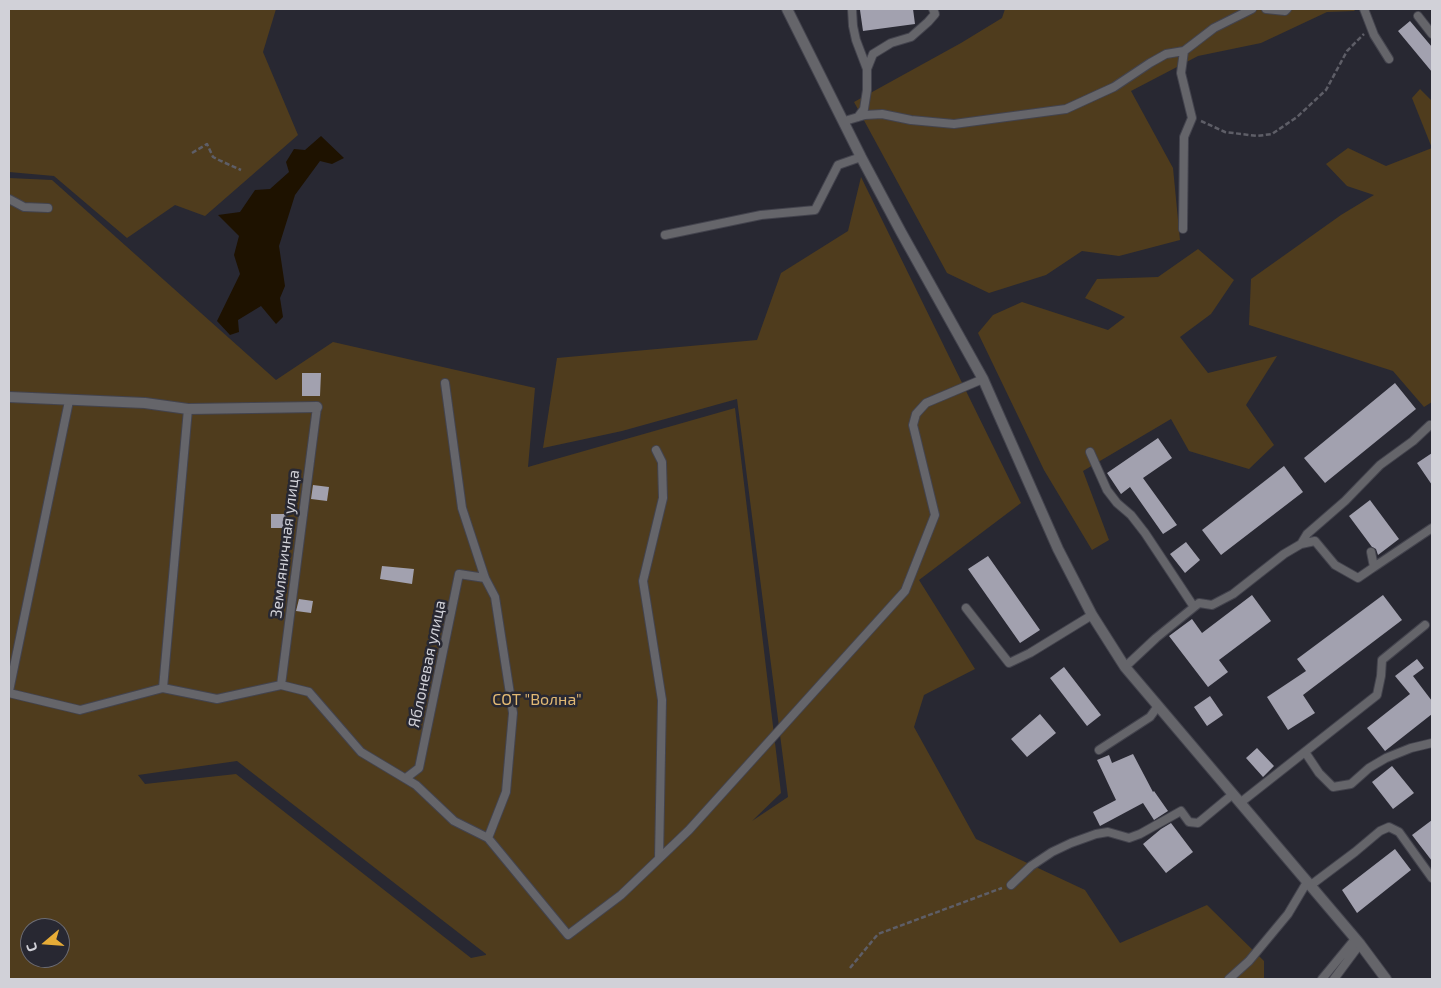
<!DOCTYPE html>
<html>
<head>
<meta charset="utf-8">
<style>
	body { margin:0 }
	#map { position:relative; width:1441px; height:988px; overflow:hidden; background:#282832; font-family:"Exo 2",sans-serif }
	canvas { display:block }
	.frame { position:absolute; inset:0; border:10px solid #d1d1d8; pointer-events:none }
	.north { position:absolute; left:20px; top:918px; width:50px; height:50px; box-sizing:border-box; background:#282832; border:1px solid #6c6c74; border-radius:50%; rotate:252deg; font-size:14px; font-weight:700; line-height:20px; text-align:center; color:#d1d1d8 }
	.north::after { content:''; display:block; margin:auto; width:18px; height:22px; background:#e7ac37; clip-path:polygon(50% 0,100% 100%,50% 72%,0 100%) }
</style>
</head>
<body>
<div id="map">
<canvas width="1441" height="988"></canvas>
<div class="frame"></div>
<div class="north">С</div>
</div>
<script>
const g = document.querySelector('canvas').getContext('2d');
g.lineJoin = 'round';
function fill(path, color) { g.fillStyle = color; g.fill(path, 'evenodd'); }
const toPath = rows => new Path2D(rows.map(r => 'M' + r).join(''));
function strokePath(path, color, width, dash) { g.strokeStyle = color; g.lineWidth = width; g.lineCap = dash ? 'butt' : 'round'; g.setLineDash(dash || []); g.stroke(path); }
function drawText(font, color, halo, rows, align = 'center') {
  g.font = font + ' "Exo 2",sans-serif'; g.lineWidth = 5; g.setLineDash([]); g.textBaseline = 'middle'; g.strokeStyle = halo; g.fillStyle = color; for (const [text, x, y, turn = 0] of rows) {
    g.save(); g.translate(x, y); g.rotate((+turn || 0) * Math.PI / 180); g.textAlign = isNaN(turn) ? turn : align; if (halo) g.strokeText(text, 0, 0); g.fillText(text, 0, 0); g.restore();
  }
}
fill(toPath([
	[11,9,276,9,263,52,298,135,205,216,175,205,127,238,54,176,9,172,9,11],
	[1005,9,1356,9,1354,11,1327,12,1261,43,1198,56,1131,91,1173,168,1180,240,1119,256,1082,251,1046,275,989,293,947,273,854,102,961,43,1002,18],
	[1420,89,1432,101,1432,402,1424,407,1393,371,1249,325,1251,279,1341,215,1374,195,1347,186,1326,164,1348,148,1386,166,1432,148,1412,98],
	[861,177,1021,503,919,580,975,669,924,695,914,727,976,839,1085,890,1120,943,1207,905,1264,961,1264,979,9,979,9,178,52,180,276,380,333,342,535,388,528,467,735,408,781,793,752,821,788,797,737,399,622,431,543,448,557,358,757,340,781,273,848,231],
	[237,761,486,954,486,955,471,958,236,774,145,784,138,775],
	[30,928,60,928,60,958,30,958],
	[1198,249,1234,280,1211,314,1180,337,1208,373,1277,356,1246,405,1274,445,1249,469,1189,451,1171,419,1083,471,1109,540,1092,550,1044,470,978,333,993,315,1022,302,1108,330,1125,317,1085,298,1097,279,1158,277]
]), '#4f3c1d');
fill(toPath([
	[321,136,344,158,332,164,320,161,295,195,279,246,285,286,280,298,283,317,276,324,261,306,238,320,239,332,230,335,217,321,240,274,234,255,239,236,218,215,240,212,255,190,270,189,289,172,286,162,294,149,305,150]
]), '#1e1200');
fill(toPath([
	[872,9,890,9,890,10,913,9,915,24,863,31,860,10],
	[1410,21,1432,47,1432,72,1398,31],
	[302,373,321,373,320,396,302,396],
	[1395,383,1416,409,1325,483,1304,458],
	[1158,438,1172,458,1143,478,1177,525,1163,534,1130,487,1121,494,1107,473],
	[1432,453,1432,485,1417,463],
	[1284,466,1303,492,1221,555,1202,530],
	[313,485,329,487,327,501,311,499],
	[1370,500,1399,539,1378,555,1376,549,1372,547,1349,516],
	[271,514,286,514,287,528,271,528],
	[1186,542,1200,560,1185,573,1170,554],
	[988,556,1040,630,1020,643,968,569],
	[382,566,414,569,412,584,380,579],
	[1252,595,1271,621,1219,660,1228,672,1208,687,1169,636,1192,619,1202,633],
	[1383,595,1402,620,1303,695,1315,713,1288,730,1267,697,1306,671,1297,659],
	[299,599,313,601,311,613,296,611],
	[1417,659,1424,668,1413,676,1432,701,1432,714,1385,751,1367,728,1410,694,1395,676],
	[1064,667,1101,715,1087,726,1050,678],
	[1210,696,1223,715,1207,726,1194,707],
	[1040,714,1056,733,1027,757,1011,739],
	[1257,748,1274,766,1263,777,1246,758],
	[1133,754,1153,792,1154,791,1168,811,1154,820,1143,803,1100,826,1093,812,1116,800,1097,760,1109,755,1112,763],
	[1392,766,1414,793,1393,809,1372,782],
	[1432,820,1432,861,1412,835],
	[1171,823,1193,852,1166,873,1143,844,1161,829],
	[1395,849,1411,870,1357,913,1342,890]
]), '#a2a1af');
const service = toPath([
	[852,9,853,26,856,40,867,69],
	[1266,9,1285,11,1287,9],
	[1364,9,1374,35,1389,59],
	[1418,16,1432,34],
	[858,117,864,109,867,90,867,69,873,54,891,43,911,37,928,22,935,14,933,9],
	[844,124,848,120,865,115,882,114,911,120,954,124,1066,109,1114,87,1150,63,1166,54,1184,51],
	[9,199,24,207,48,208],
	[1183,229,1184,137,1192,118,1181,73,1184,51,1214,28,1252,9],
	[665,235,761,215,815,210,838,165,861,157],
	[445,383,462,508,485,578,495,597,513,713,506,792,488,838],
	[656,450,662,462,663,498,643,581,662,700,659,858],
	[1090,452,1107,490,1117,503,1131,515,1145,533,1194,607],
	[1301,544,1307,534,1345,501,1380,465,1413,441,1430,425],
	[1374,567,1432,528],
	[966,608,1009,663,1030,653,1092,615],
	[1125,667,1156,638,1199,603,1212,605,1233,594,1284,554,1301,544,1315,541,1335,565,1358,578,1374,567,1371,552],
	[281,685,317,407],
	[163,688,188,409],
	[9,691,69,401],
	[9,693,80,710,163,688,217,699,281,685,309,692,361,752,416,785,454,821,488,838,568,935,621,895,689,830,905,591,935,515,913,425,916,414,926,403,983,379],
	[1099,750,1150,717,1158,706],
	[1305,752,1319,773,1333,787,1351,784,1369,768,1386,758,1411,748,1432,743],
	[406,778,419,768,459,574,485,578],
	[1240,803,1377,695,1381,676,1382,660,1425,625],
	[1011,885,1031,866,1052,852,1071,843,1096,834,1108,832,1129,838,1140,834,1181,811,1189,822,1198,823,1233,794],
	[1311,885,1355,852,1380,831,1389,827,1399,832,1432,878],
	[1229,979,1249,961,1288,914,1307,882],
	[1322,979,1355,939],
	[1334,979,1360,944]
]);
const minor = toPath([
	[9,397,145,403,188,409,317,407]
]);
const tertiary = toPath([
	[787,9,861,157,901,232,983,379,1058,549,1092,615,1125,667,1360,944,1386,979]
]);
strokePath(service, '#43434d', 10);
strokePath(minor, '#43434d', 12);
strokePath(tertiary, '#43434d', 12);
strokePath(toPath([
	[1201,121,1225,132,1257,136,1272,134,1297,117,1326,90,1347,51,1364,34],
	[192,153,207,144,213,157,221,161,241,170],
	[850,968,878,934,1002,888]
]), '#5e5e67', 2.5, [5, 2.5]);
strokePath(service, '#65656a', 8);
strokePath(minor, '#65656a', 10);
strokePath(tertiary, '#65656a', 10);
drawText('16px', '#d1d1d8', '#282832', [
	["Земляничная улица",285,544,-83],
	["Яблоневая улица",427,664,-78]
]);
drawText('16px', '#e2b974', '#282832', [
	["СОТ \"Волна\"",537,700]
]);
</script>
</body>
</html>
